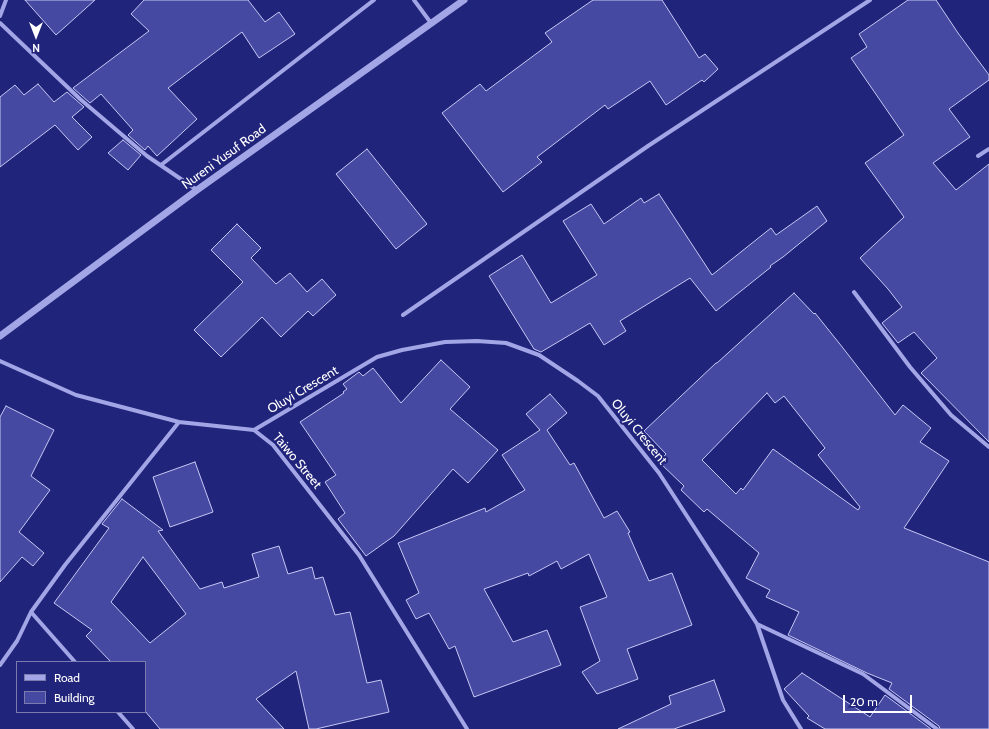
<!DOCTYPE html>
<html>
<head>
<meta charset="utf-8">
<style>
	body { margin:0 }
	#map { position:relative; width:989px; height:729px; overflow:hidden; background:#21247b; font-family:Cabin,sans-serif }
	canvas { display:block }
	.legend { position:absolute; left:16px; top:661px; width:130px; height:52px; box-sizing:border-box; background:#21247b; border:1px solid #7a7cb0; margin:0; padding:5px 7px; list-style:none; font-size:12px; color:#fff }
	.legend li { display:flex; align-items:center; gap:8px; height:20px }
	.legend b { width:20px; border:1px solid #7a7cb0 }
	.north { position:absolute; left:16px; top:16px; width:40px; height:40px; -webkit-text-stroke:3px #21247b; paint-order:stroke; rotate:180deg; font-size:11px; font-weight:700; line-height:16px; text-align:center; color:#fff }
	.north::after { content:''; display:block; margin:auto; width:14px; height:18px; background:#fff; clip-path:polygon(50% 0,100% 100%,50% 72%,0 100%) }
	.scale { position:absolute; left:843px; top:695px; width:69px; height:18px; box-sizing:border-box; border:2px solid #fff; border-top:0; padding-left:5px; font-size:12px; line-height:14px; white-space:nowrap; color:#fff; -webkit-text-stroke:3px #21247b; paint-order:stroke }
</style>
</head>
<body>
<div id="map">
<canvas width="989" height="729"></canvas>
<ul class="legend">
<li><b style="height:5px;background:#a3a6e6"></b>Road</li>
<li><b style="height:11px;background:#4549a2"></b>Building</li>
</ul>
<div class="north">N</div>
<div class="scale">20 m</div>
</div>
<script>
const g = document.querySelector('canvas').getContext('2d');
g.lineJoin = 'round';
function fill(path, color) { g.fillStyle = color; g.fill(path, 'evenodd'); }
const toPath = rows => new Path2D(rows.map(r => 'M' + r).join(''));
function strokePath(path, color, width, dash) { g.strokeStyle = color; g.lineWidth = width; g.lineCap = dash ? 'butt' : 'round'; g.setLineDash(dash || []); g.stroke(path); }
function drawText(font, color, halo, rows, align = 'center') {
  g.font = font + ' Cabin,sans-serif'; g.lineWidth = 4; g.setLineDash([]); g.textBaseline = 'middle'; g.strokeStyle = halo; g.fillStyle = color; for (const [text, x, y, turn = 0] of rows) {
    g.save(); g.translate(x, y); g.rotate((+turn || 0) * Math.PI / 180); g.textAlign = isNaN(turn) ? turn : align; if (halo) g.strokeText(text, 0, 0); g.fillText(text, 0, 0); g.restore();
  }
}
const building = toPath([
	[25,0,95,0,56,35,25,0],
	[144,0,248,0,265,22,279,12,295,34,259,58,242,32,168,88,197,119,157,156,148,146,145,150,128,135,133,130,101,94,90,103,73,88,149,31,131,14,144,0],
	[593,0,662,0,699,58,705,54,718,69,704,82,702,80,666,105,650,81,608,109,605,105,537,157,542,162,503,192,442,113,480,84,486,91,552,42,545,33,593,0],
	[908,0,936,0,958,33,989,75,989,80,949,109,970,137,933,163,956,190,989,164,989,442,921,373,937,358,914,332,898,343,882,323,902,307,888,289,860,258,904,217,865,163,904,135,851,58,867,47,859,34,908,0],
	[38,84,54,102,67,92,84,107,72,117,92,137,78,150,55,125,0,167,0,97,15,85,24,95,38,84],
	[123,140,141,155,128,170,108,153,123,140],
	[367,149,427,224,396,249,336,174,367,149],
	[659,194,712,275,771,228,776,235,817,206,827,221,783,257,770,266,771,267,716,311,690,278,620,321,626,331,604,345,590,323,541,352,534,349,489,276,522,255,551,303,597,275,563,221,591,204,604,224,641,198,644,203,659,194],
	[237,224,261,248,251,258,276,284,290,273,307,292,322,279,336,295,313,316,308,311,281,337,262,317,221,357,194,330,243,282,211,250,237,224],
	[794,293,814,314,815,313,843,348,895,415,903,405,931,428,920,442,949,461,904,528,989,562,989,729,940,729,939,726,889,689,892,683,867,673,788,635,799,612,766,597,770,590,746,578,759,553,707,509,704,512,681,490,684,486,659,462,666,454,644,431,716,363,717,363,794,293],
	[767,393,775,403,784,396,825,448,818,455,860,507,858,510,773,449,743,490,741,488,736,494,702,460,767,393],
	[441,360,470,387,450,409,498,450,468,483,453,469,394,536,366,556,338,519,345,513,325,482,336,475,300,422,344,393,343,392,347,389,343,384,359,372,363,376,373,368,401,403,441,360],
	[550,394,567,413,547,430,570,465,574,463,604,518,617,511,630,532,628,533,649,581,672,573,692,625,627,649,638,679,597,694,582,672,600,661,580,607,607,597,589,554,561,569,557,561,529,576,528,573,484,589,513,642,547,630,561,665,474,697,455,646,449,649,429,613,416,619,406,600,419,593,398,543,485,508,486,512,525,490,502,455,540,430,526,414,550,394],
	[6,406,54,430,31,476,50,490,19,532,44,553,33,566,22,557,0,582,0,417,6,406],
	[195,462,213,512,170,527,153,477,195,462],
	[122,499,163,530,158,531,200,589,222,582,224,588,259,577,252,554,279,546,288,574,312,567,315,579,323,577,335,615,350,612,367,683,381,680,389,712,316,729,309,729,296,671,256,699,284,729,160,729,145,711,145,662,111,662,86,636,92,630,54,603,109,528,102,524,122,499],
	[143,557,186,614,150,643,111,602,143,557],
	[802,673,870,717,885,695,931,729,825,729,807,718,809,716,784,689,802,673],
	[714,680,725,711,674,729,618,729,671,704,669,696,714,680]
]);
fill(building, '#4549a2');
strokePath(building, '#c6c8f4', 1);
strokePath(toPath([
	[414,0,431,23],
	[0,16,6,0],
	[0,23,80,99,147,156,197,190],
	[978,156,989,149],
	[161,165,374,0],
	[854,292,910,367,951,415,989,447],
	[403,315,648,146,870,0],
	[0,361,76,395,179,422,254,430,273,445,359,555,467,729],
	[254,430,377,357,402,350,445,342,477,341,506,343,539,355,578,381,598,396,659,473,757,624,863,674,937,729],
	[31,612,75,662],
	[757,624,783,700,801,729],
	[0,665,17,641,31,612,65,565,179,422],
	[118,712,133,729]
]), '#a3a6e6', 4);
strokePath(toPath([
	[0,336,197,190,464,0]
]), '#a3a6e6', 7);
drawText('13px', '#fff', '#21247b', [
	["Nureni Yusuf Road",224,157,-36],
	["Oluyi Crescent",303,390,-31],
	["Oluyi Crescent",639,432,51],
	["Taiwo Street",297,461,50]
]);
</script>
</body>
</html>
